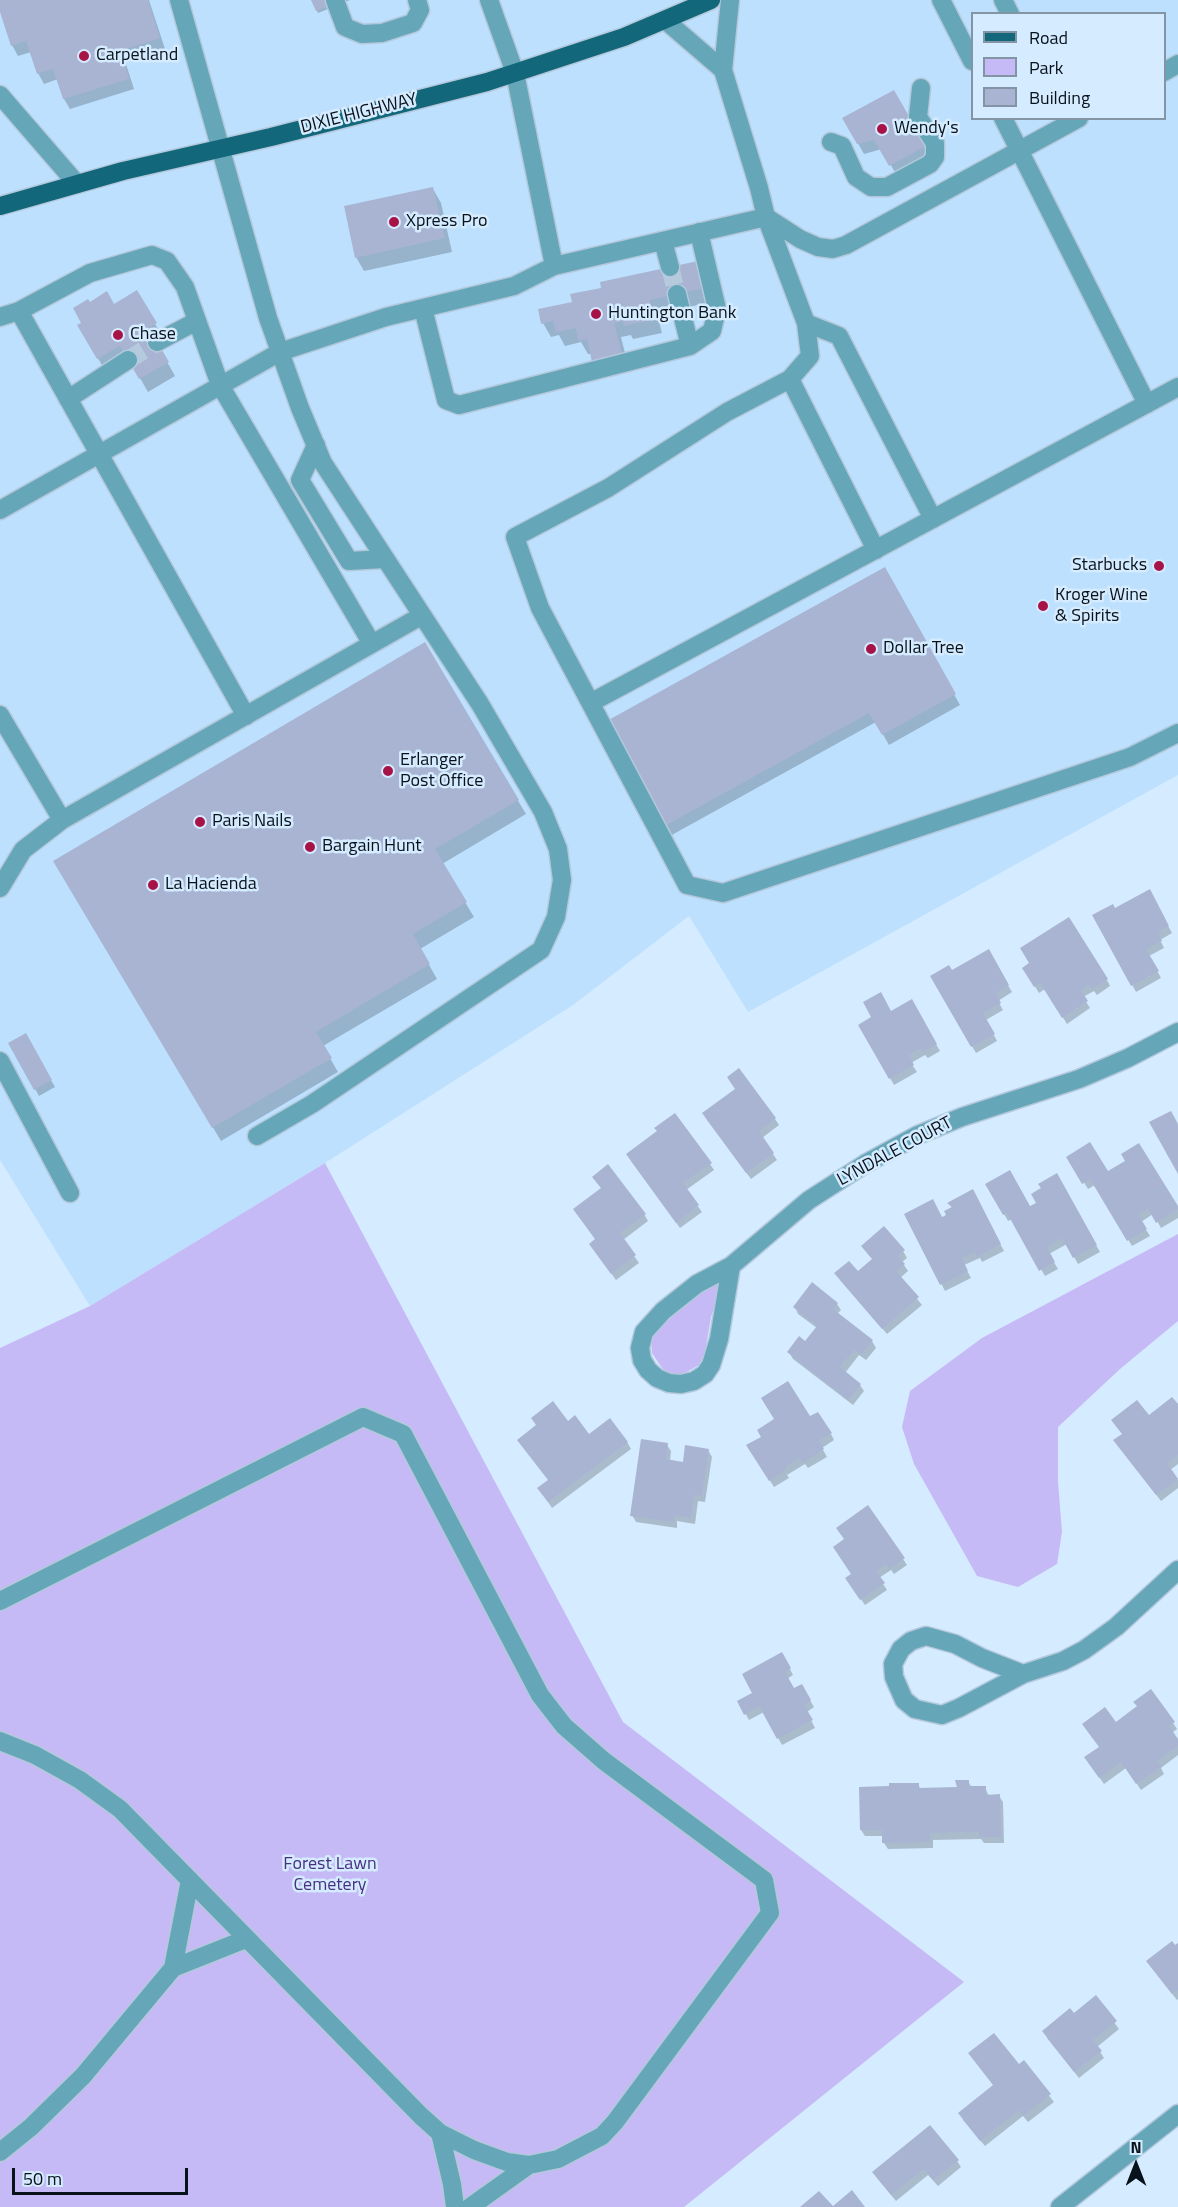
<!DOCTYPE html>
<html>
<head>
<meta charset="utf-8">
<style>
	body { margin:0 }
	#map { position:relative; width:1178px; height:2207px; overflow:hidden; background:#d5ebff; font-family:"Titillium Web",sans-serif }
	canvas { display:block }
	.legend { position:absolute; left:971px; top:12px; width:195px; height:108px; box-sizing:border-box; background:#d5ebff; border:2px solid #8394a4; margin:0; padding:8px 10px; list-style:none; font-size:18px; color:#08121b }
	.legend li { display:flex; align-items:center; gap:12px; height:30px }
	.legend b { width:30px; border:2px solid #8394a4 }
	.north { position:absolute; left:1106px; top:2135px; width:60px; height:60px; -webkit-text-stroke:4px #d5ebff; paint-order:stroke; rotate:0deg; font-size:16px; font-weight:700; line-height:24px; text-align:center; color:#08121b }
	.north::after { content:''; display:block; margin:auto; width:21px; height:27px; background:#08121b; clip-path:polygon(50% 0,100% 100%,50% 72%,0 100%) }
	.scale { position:absolute; left:12px; top:2168px; width:176px; height:27px; box-sizing:border-box; border:3px solid #08121b; border-top:0; padding-left:8px; font-size:18px; line-height:21px; white-space:nowrap; color:#08121b; -webkit-text-stroke:4px #d5ebff; paint-order:stroke }
</style>
</head>
<body>
<div id="map">
<canvas width="1178" height="2207"></canvas>
<ul class="legend">
<li><b style="height:8px;background:#13677b"></b>Road</li>
<li><b style="height:16px;background:#c6baf6"></b>Park</li>
<li><b style="height:16px;background:#a8b4d2"></b>Building</li>
</ul>
<div class="north">N</div>
<div class="scale">50 m</div>
</div>
<script>
const g = document.querySelector('canvas').getContext('2d');
g.lineJoin = 'round';
function fill(path, color) { g.fillStyle = color; g.fill(path, 'evenodd'); }
const toPath = rows => new Path2D(rows.map(r => 'M' + r).join(''));
function strokePath(path, color, width, dash) { g.strokeStyle = color; g.lineWidth = width; g.lineCap = dash ? 'butt' : 'round'; g.setLineDash(dash || []); g.stroke(path); }
function drawText(font, color, halo, rows, align = 'center') {
  g.font = font + ' "Titillium Web",sans-serif'; g.lineWidth = 5; g.setLineDash([]); g.textBaseline = 'middle'; g.strokeStyle = halo; g.fillStyle = color; for (const [text, x, y, turn = 0] of rows) {
    g.save(); g.translate(x, y); g.rotate((+turn || 0) * Math.PI / 180); g.textAlign = isNaN(turn) ? turn : align; if (halo) g.strokeText(text, 0, 0); g.fillText(text, 0, 0); g.restore();
  }
}
fill(toPath([
	[0,0,1178,0,1178,775,748,1012,689,916,573,1005,325,1163,90,1306,0,1160],
	[972,14,1164,14,1164,118,972,118]
]), '#bde0fe');
fill(toPath([
	[325,1163,623,1722,964,1982,684,2207,0,2207,0,1348,90,1306],
	[1178,1234,1178,1321,1120,1369,1058,1427,1058,1482,1062,1532,1057,1564,1018,1587,977,1576,914,1464,902,1427,910,1391,982,1338],
	[717,1280,720,1280,718,1297,711,1317,705,1353,699,1365,683,1374,670,1374,664,1371,652,1353,651,1340,656,1326]
]), '#c6baf6');
fill(toPath([
	[0,0,149,0,165,49,125,61,134,89,70,109,64,99,58,79,44,84,38,73,31,52,18,56,12,45,0,7],
	[312,0,350,0,318,13],
	[893,92,930,157,897,176,882,149,864,154,844,119],
	[433,189,441,203,452,252,364,271,356,257],
	[697,263,711,302,657,314,662,333,633,339,631,335,621,337,629,369,592,354,588,354,581,342,565,346,559,335,551,337,543,323,573,303,603,289],
	[137,292,163,338,156,342,175,376,148,392,129,359,106,372,79,326,83,324,89,304,114,306],
	[884,569,960,705,889,745,876,722,670,836,607,723],
	[424,644,526,814,442,864,474,917,420,949,437,979,323,1046,338,1072,221,1141,55,861],
	[1149,891,1172,933,1160,940,1164,948,1149,956,1161,978,1136,992,1095,915,1114,910],
	[988,951,1012,992,998,1001,1003,1010,986,1020,997,1041,976,1053,932,977,952,972],
	[1028,975,1107,980,1110,986,1097,995,1094,991,1083,997,1090,1008,1067,1024,1045,989,1039,993],
	[911,1001,940,1051,928,1058,925,1055,911,1063,917,1072,894,1085,860,1025,873,1018,891,1013],
	[25,1035,55,1087,39,1096,10,1044],
	[775,1119,779,1125,762,1138,777,1160,751,1179,707,1120],
	[1139,1145,1178,1209,1178,1218,1161,1228,1153,1214,1141,1222,1150,1236,1132,1246,1095,1185,1088,1189,1068,1157,1107,1173,1127,1161],
	[631,1161,710,1164,714,1170,686,1190,702,1212,680,1228],
	[1056,1175,1100,1252,1078,1264,1067,1244,1049,1254,1058,1269,1045,1276,1012,1219,1008,1221,987,1184,1030,1208,1038,1203,1043,1189],
	[976,1198,1004,1251,982,1262,980,1258,964,1265,971,1278,945,1291,906,1215,941,1219,948,1216,952,1208,949,1203],
	[574,1210,644,1214,648,1221,623,1240,639,1263,616,1280,595,1251,596,1240],
	[903,1251,907,1258,902,1262,908,1271,900,1278,922,1305,887,1334,840,1280,858,1274],
	[837,1304,841,1310,837,1314,872,1341,876,1348,866,1360,859,1355,845,1373,860,1385,864,1391,853,1405,793,1359,789,1352,805,1343,817,1328,798,1314,795,1307],
	[1178,1406,1178,1464,1170,1470,1178,1480,1178,1488,1161,1501,1119,1447,1123,1435,1149,1417],
	[810,1418,831,1434,834,1440,822,1448,827,1457,808,1468,805,1464,787,1475,789,1478,774,1487,748,1446],
	[568,1423,589,1436,627,1442,631,1449,552,1508,539,1489,549,1481],
	[667,1445,671,1451,670,1461,684,1463,708,1450,712,1457,705,1502,698,1501,695,1524,677,1521,677,1528,636,1522,632,1515],
	[839,1554,903,1559,907,1565,894,1574,891,1570,879,1578,887,1590,865,1605,851,1585,853,1574],
	[782,1654,793,1675,787,1679,793,1690,802,1686,814,1707,807,1712,815,1728,782,1745,764,1712,749,1720,739,1702,754,1693],
	[1138,1707,1173,1723,1177,1729,1172,1733,1178,1742,1178,1755,1161,1768,1164,1774,1141,1790,1126,1768,1104,1784,1090,1764,1115,1724],
	[968,1781,972,1788,985,1788,989,1796,999,1796,1003,1802,1004,1843,984,1843,981,1839,933,1840,933,1848,888,1849,884,1843,884,1836,865,1836,861,1830,918,1784,921,1790,959,1789],
	[1178,1944,1178,1999,1177,2000,1152,1968],
	[1096,1998,1119,2029,1097,2047,1104,2058,1079,2078,1047,2038],
	[1023,2062,1054,2102,1028,2122,1023,2116,985,2146,963,2120],
	[957,2161,961,2167,938,2186,928,2175,896,2201,878,2179]
]), '#0003');
fill(toPath([
	[0,0,148,0,160,38,120,51,129,79,63,99,53,69,37,74,26,41,11,46,0,12],
	[311,0,343,0,316,11],
	[894,90,926,146,889,166,874,140,857,144,842,118],
	[433,187,445,238,355,258,344,206],
	[698,261,704,288,650,300,655,319,624,326,623,321,614,323,622,355,592,362,587,339,578,341,576,328,556,332,553,321,541,324,538,309,572,302,570,294,601,288,600,282],
	[137,290,157,323,149,328,169,362,139,379,120,346,97,359,77,325,81,323,73,308,88,299,90,302,107,291,114,304],
	[885,567,956,694,882,735,869,713,663,827,605,722],
	[425,642,519,800,435,849,467,902,413,934,430,964,316,1032,332,1058,212,1128,53,861],
	[1150,889,1169,926,1158,932,1162,941,1146,949,1159,971,1131,986,1092,915,1113,904,1115,908],
	[1069,917,1108,979,1092,989,1089,985,1081,990,1088,1001,1062,1018,1040,983,1034,987,1022,968,1029,963,1020,948],
	[989,949,1009,985,996,993,1001,1003,983,1013,995,1034,971,1047,930,976,949,965,952,970],
	[881,992,891,1011,912,999,937,1044,923,1052,920,1049,909,1055,914,1065,889,1079,858,1025,871,1017,863,1002],
	[26,1033,52,1080,34,1090,8,1043],
	[739,1068,776,1118,759,1131,774,1153,746,1173,702,1113,735,1089,727,1077],
	[1171,1111,1178,1124,1178,1174,1149,1122],
	[675,1113,712,1163,683,1183,699,1205,676,1223,626,1154,657,1131,654,1128],
	[1090,1142,1108,1171,1125,1161,1121,1154,1139,1143,1178,1206,1178,1209,1156,1223,1148,1209,1138,1214,1147,1229,1127,1241,1090,1179,1082,1184,1066,1157],
	[608,1164,646,1214,620,1233,636,1255,611,1274,589,1244,595,1239,573,1209,601,1188,592,1177],
	[1010,1170,1030,1206,1036,1203,1031,1194,1041,1188,1038,1184,1057,1173,1097,1245,1073,1258,1062,1238,1047,1247,1055,1262,1039,1271,1007,1213,1003,1215,985,1184],
	[973,1189,1001,1244,977,1257,975,1252,962,1258,968,1271,940,1285,904,1214,933,1199,942,1217,946,1215,944,1211,952,1207,947,1203],
	[884,1226,905,1250,898,1256,905,1264,896,1271,919,1297,882,1329,834,1273,849,1261,858,1271,872,1259,861,1246],
	[812,1282,838,1303,833,1309,873,1340,861,1355,854,1350,840,1367,861,1384,848,1400,787,1352,799,1336,805,1341,817,1326,793,1307],
	[788,1381,810,1416,818,1412,832,1433,819,1441,824,1449,803,1463,800,1458,784,1468,786,1470,769,1481,746,1445,761,1437,757,1430,774,1419,761,1398],
	[1172,1397,1178,1404,1178,1455,1167,1463,1178,1479,1156,1495,1113,1440,1122,1434,1111,1420,1137,1400,1149,1415],
	[553,1401,568,1421,575,1415,589,1434,610,1418,628,1442,548,1502,537,1488,548,1480,517,1440,536,1425,531,1418],
	[641,1439,668,1443,666,1459,683,1462,685,1445,709,1449,702,1496,694,1495,691,1518,674,1515,674,1522,630,1516],
	[868,1505,905,1558,889,1569,886,1564,876,1571,885,1583,860,1600,845,1578,851,1574,833,1547,844,1539,836,1528],
	[782,1652,791,1668,785,1672,794,1688,802,1684,811,1700,804,1705,813,1720,777,1739,759,1706,744,1715,737,1701,752,1693,742,1674],
	[1151,1689,1175,1722,1169,1726,1178,1739,1178,1746,1157,1761,1162,1766,1136,1784,1121,1762,1099,1778,1084,1757,1099,1747,1082,1724,1105,1707,1116,1722,1137,1706,1133,1702],
	[955,1780,969,1780,969,1786,986,1786,986,1795,1000,1794,1001,1837,979,1837,979,1832,930,1833,930,1842,882,1843,882,1830,860,1830,859,1787,889,1786,889,1783,919,1783,919,1788,957,1787],
	[1172,1941,1175,1945,1178,1943,1178,1990,1172,1994,1146,1961],
	[1096,1995,1117,2021,1093,2040,1102,2051,1074,2072,1042,2031,1070,2008,1074,2013],
	[994,2033,1019,2064,1024,2060,1051,2094,1023,2116,1019,2110,980,2141,958,2113,993,2085,968,2053],
	[930,2125,959,2160,933,2180,924,2169,891,2195,872,2172],
	[852,2190,865,2207,800,2207,819,2191,833,2206]
]), '#a8b4d2');
strokePath(toPath([
	[670,267,677,294],
	[128,360,157,342]
]), '#b6cadd', 18, [18, 9]);
const minor = toPath([
	[179,0,268,318,300,408,323,463,480,704,543,812,558,849,562,880,556,917,541,950,312,1104,257,1136],
	[335,0,345,27,362,34,382,33,413,23,420,10,417,0],
	[489,0,515,73,554,266],
	[730,0,723,70,759,188,766,217,806,323,810,356,790,379,727,412,608,488,515,537,540,608,687,885,723,893,1130,757,1178,733],
	[941,0,972,61],
	[1003,0,1010,14],
	[665,20,723,70],
	[1164,72,1178,64],
	[0,95,77,184],
	[1003,118,1147,404],
	[831,142,842,146,856,177,871,187,887,187,930,164,935,157,935,143,918,117,921,88],
	[663,241,670,267],
	[677,294,690,346],
	[423,308,446,400,459,405,690,346,712,331,717,309,699,232],
	[19,311,246,716],
	[0,317,19,311,90,273,152,255,167,261,185,287,220,385,372,644],
	[806,323,839,336,933,519],
	[157,342,197,321],
	[790,379,876,550],
	[68,399,128,360],
	[316,445,300,480,349,561,384,559],
	[0,510,280,352,386,317,514,286,554,266,766,217,800,239,818,247,833,249,846,245,1079,118],
	[592,702,1178,387],
	[0,715,62,820,421,616],
	[0,888,23,850,62,820],
	[0,1061,70,1193],
	[731,1266,719,1339,711,1365,705,1374,694,1381,681,1384,669,1383,657,1378,648,1370,642,1360,640,1348,644,1332,663,1311,697,1284,731,1266,809,1200,865,1164,918,1135,962,1117,1079,1079,1128,1058,1178,1032],
	[0,1601,363,1417,403,1434,540,1695,564,1726,604,1761,764,1880,770,1913,615,2122,602,2136,558,2159,529,2165,507,2162,474,2150,440,2133,421,2116,120,1809,80,1780,35,1755,0,1741],
	[1023,1674,982,1658,955,1644,926,1636,911,1641,901,1649,893,1664,894,1677,904,1700,915,1709,942,1715,959,1708,1023,1674,1063,1661,1084,1650,1116,1627,1178,1570],
	[173,1968,190,1880],
	[440,2133,452,2184,455,2207],
	[0,2152,31,2127,83,2076,173,1968,246,1939],
	[470,2207,529,2165],
	[1060,2207,1178,2114]
]);
const major = toPath([
	[0,206,123,171,271,137,487,82,624,37,711,0]
]);
strokePath(minor, '#b4c8db', 21);
strokePath(major, '#b4c8db', 21);
strokePath(minor, '#66a6b9', 18);
strokePath(major, '#13677b', 18);
for (const [x, y, r, color] of [
	[84,56,6,"#a81347"],
	[882,129,6,"#a81347"],
	[394,222,6,"#a81347"],
	[596,314,6,"#a81347"],
	[118,335,6,"#a81347"],
	[1159,566,6,"#a81347"],
	[1043,606,6,"#a81347"],
	[871,649,6,"#a81347"],
	[388,771,6,"#a81347"],
	[200,822,6,"#a81347"],
	[310,847,6,"#a81347"],
	[153,885,6,"#a81347"]
]) { const dot = new Path2D(); dot.arc(x, y, r, 0, 2 * Math.PI); g.fillStyle = color; g.fill(dot); strokePath(dot, '#d5ebff', 2); }
drawText('18px', '#08121b', '#d5ebff', [
	["Carpetland",96,56],
	["Wendy's",894,129],
	["Xpress Pro",406,222],
	["Huntington Bank",608,314],
	["Chase",130,335],
	["Starbucks",1147,566,"right"],
	["Kroger Wine",1055,596],
	["& Spirits",1055,617],
	["Dollar Tree",883,649],
	["Erlanger",400,761],
	["Post Office",400,782],
	["Paris Nails",212,822],
	["Bargain Hunt",322,847],
	["La Hacienda",165,885]
], 'left');
drawText('18px', '#08121b', '#d5ebff', [
	["DIXIE HIGHWAY",359,114,-14],
	["LYNDALE COURT",895,1152,-28]
]);
drawText('18px', '#48307f', '#d5ebff', [
	["Forest Lawn",330,1865],
	["Cemetery",330,1886]
]);
</script>
</body>
</html>
